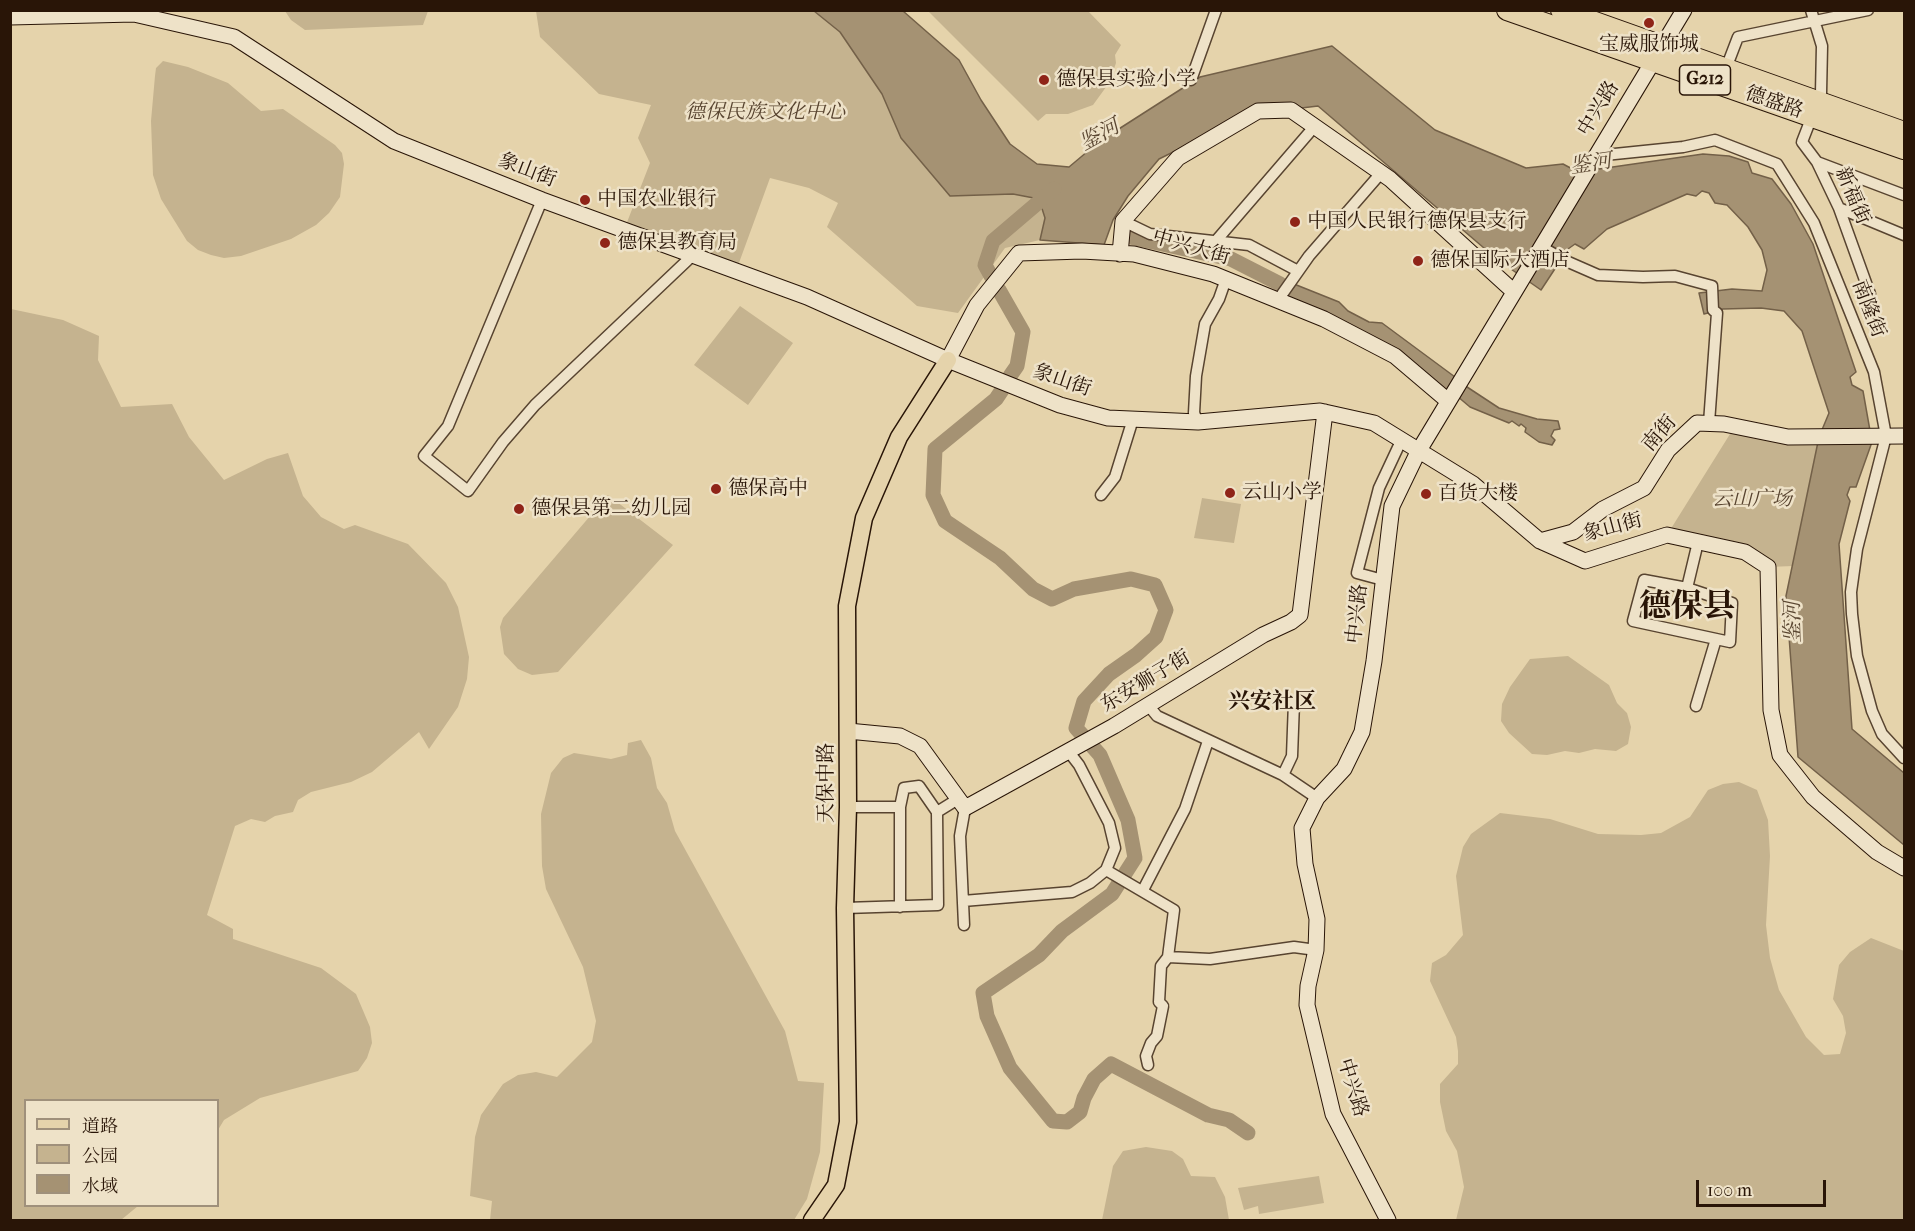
<!DOCTYPE html>
<html>
<head>
<meta charset="utf-8">
<style>
	body { margin:0 }
	#map { position:relative; width:1915px; height:1231px; overflow:hidden; background:#e5d3ab; font-family:"IM FELL French Canon","Noto Serif SC",serif }
	canvas { display:block }
	.frame { position:absolute; inset:0; border:12px solid #291507; pointer-events:none }
	.legend { position:absolute; left:24px; top:1099px; width:195px; height:108px; box-sizing:border-box; background:#eee2c8; border:2px solid #9f907b; margin:0; padding:8px 10px; list-style:none; font-size:18px; color:#291507 }
	.legend li { display:flex; align-items:center; gap:12px; height:30px }
	.legend b { width:30px; border:2px solid #9f907b }
	.scale { position:absolute; left:1696px; top:1180px; width:130px; height:27px; box-sizing:border-box; border:3px solid #291507; border-top:0; padding-left:8px; font-size:18px; line-height:21px; white-space:nowrap; color:#291507; -webkit-text-stroke:4px #eee2c8; paint-order:stroke }
</style>
</head>
<body>
<div id="map">
<canvas width="1915" height="1231"></canvas>
<div class="frame"></div>
<ul class="legend">
<li><b style="height:8px;background:#e5d3ab"></b>道路</li>
<li><b style="height:16px;background:#c5b38f"></b>公园</li>
<li><b style="height:16px;background:#a59273"></b>水域</li>
</ul>
<div class="scale">100 m</div>
</div>
<script>
const g = document.querySelector('canvas').getContext('2d');
g.lineJoin = 'round';
function fill(path, color) { g.fillStyle = color; g.fill(path, 'evenodd'); }
const toPath = rows => new Path2D(rows.map(r => 'M' + r).join(''));
function strokePath(path, color, width, dash) { g.strokeStyle = color; g.lineWidth = width; g.lineCap = dash ? 'butt' : 'round'; g.setLineDash(dash || []); g.stroke(path); }
function drawText(font, color, halo, rows, align = 'center') {
  g.font = font + ' "IM FELL French Canon","Noto Serif SC",serif'; g.lineWidth = 5; g.setLineDash([]); g.textBaseline = 'middle'; g.strokeStyle = halo; g.fillStyle = color; for (const [text, x, y, turn = 0] of rows) {
    g.save(); g.translate(x, y); g.rotate((+turn || 0) * Math.PI / 180); g.textAlign = isNaN(turn) ? turn : align; if (halo) g.strokeText(text, 0, 0); g.fillText(text, 0, 0); g.restore();
  }
}
fill(toPath([
	[285,11,428,11,423,25,305,30,291,20],
	[536,11,814,11,840,32,882,94,901,138,950,196,1013,194,1039,199,1045,218,1040,240,1005,248,958,313,917,306,827,227,838,203,809,188,770,178,736,271,624,230,650,163,638,138,651,105,599,94,540,37],
	[928,11,1088,11,1121,45,1115,55,1116,63,1109,83,1093,105,1068,114,1046,114,1038,121],
	[163,61,188,67,228,83,261,111,283,109,335,145,342,153,344,164,340,197,329,213,316,225,291,239,241,256,224,258,211,255,198,250,187,241,161,199,153,175,151,121,155,76,156,68],
	[740,306,793,343,748,405,694,365],
	[11,309,63,320,99,336,98,360,121,407,172,404,189,437,224,480,267,459,288,453,303,496,321,517,344,529,355,525,408,544,446,583,458,607,469,657,467,679,458,707,429,749,419,732,372,772,351,782,311,792,298,800,293,812,275,816,265,822,251,819,235,826,207,915,233,929,233,939,321,968,356,994,370,1027,372,1043,367,1058,358,1071,260,1098,224,1120,218,1130,218,1100,26,1100,26,1206,138,1206,121,1220,11,1220],
	[1735,426,1819,437,1793,566,1768,567,1667,535],
	[608,495,673,545,558,672,532,675,518,669,504,654,500,627,503,618],
	[1202,498,1241,504,1234,543,1194,538],
	[1568,656,1609,685,1617,703,1627,713,1631,727,1628,744,1616,751,1595,749,1579,753,1565,751,1547,755,1532,754,1509,733,1501,721,1502,704,1510,687,1530,659],
	[641,740,651,758,657,788,667,803,675,831,785,1031,798,1081,824,1083,820,1152,807,1199,794,1220,490,1220,492,1201,470,1196,475,1137,481,1115,503,1084,518,1075,536,1072,557,1077,592,1042,596,1021,583,967,546,889,542,866,541,814,551,773,563,758,574,753,611,759,627,755,628,743],
	[1739,782,1757,790,1768,820,1770,856,1766,925,1770,958,1779,990,1806,1037,1824,1055,1840,1054,1846,1033,1843,1016,1833,999,1839,965,1850,952,1871,938,1904,951,1904,1220,1456,1220,1464,1187,1457,1151,1446,1131,1440,1102,1440,1084,1458,1064,1458,1051,1456,1037,1430,981,1432,963,1446,955,1463,935,1456,876,1463,847,1471,834,1500,813,1550,819,1598,834,1641,835,1661,833,1690,817,1708,790,1723,784],
	[1146,1147,1172,1151,1183,1159,1191,1176,1215,1177,1225,1197,1229,1220,1102,1220,1113,1166,1123,1151],
	[1319,1176,1324,1203,1259,1214,1258,1206,1244,1210,1238,1188]
]), '#c5b38f');
const water = toPath([
	[814,11,903,11,959,60,981,100,1010,144,1037,164,1069,167,1100,141,1200,77,1332,46,1435,130,1526,168,1563,164,1578,172,1703,154,1729,156,1748,162,1752,173,1772,179,1791,204,1813,244,1856,372,1850,377,1852,385,1863,391,1872,442,1856,487,1850,487,1847,495,1850,501,1839,544,1852,729,1904,773,1904,845,1798,757,1786,596,1819,437,1829,413,1802,331,1784,311,1761,308,1723,309,1704,314,1699,293,1732,289,1762,291,1767,270,1762,250,1748,227,1727,205,1715,203,1709,193,1702,191,1696,196,1687,194,1607,229,1584,249,1575,244,1568,249,1541,290,1498,260,1318,106,1293,109,1273,103,1243,113,1218,130,1159,159,1128,196,1113,220,1104,245,1040,240,1045,218,1039,199,1013,194,950,196,901,138,882,94,840,32,814,11],
	[1294,284,1339,302,1348,311,1369,322,1382,323,1455,377,1446,391,1286,297,1294,284],
	[1464,385,1499,408,1537,419,1558,421,1560,429,1554,430,1551,436,1555,440,1552,445,1539,442,1525,432,1526,428,1521,424,1519,426,1512,421,1509,423,1470,407,1457,396,1464,385]
]);
fill(water, '#a59273');
strokePath(water, '#736048', 1.5);
strokePath(toPath([
	[1130,237,1231,259,1280,284],
	[991,276,985,265,993,241,1054,189],
	[999,290,1023,332,1017,366,1010,376],
	[1002,390,996,399,935,449,933,495,945,521,1000,558,1033,589,1052,599,1074,589,1131,579,1155,585,1166,610,1156,637,1136,655,1109,674,1084,701,1076,728,1100,755,1128,820,1135,858,1112,894,1062,931,1039,955,983,993,987,1016,1010,1068,1053,1121,1067,1122,1080,1112,1084,1098,1094,1079,1111,1064,1208,1115,1229,1120,1248,1133]
]), '#a59273', 15);
const street = toPath([
	[1811,10,1822,46,1821,93,1802,142,1817,162,1839,208,1870,294],
	[1725,71,1738,37,1868,10],
	[1191,80,1216,10],
	[1595,156,1683,147,1715,140,1777,164,1814,223,1874,372,1886,436,1857,549,1851,592,1852,614,1857,656,1872,711,1882,734,1904,758],
	[1817,162,1904,195],
	[542,200,448,426,424,456,468,491,503,442,535,405,693,255],
	[1839,208,1904,235],
	[1123,221,1150,234,1249,245,1298,271],
	[1215,242,1314,127],
	[1540,246,1566,261,1598,275,1643,277,1675,276,1712,286,1713,310,1717,313,1709,423],
	[1278,300,1309,256,1381,173],
	[1198,422,1194,413,1196,376,1205,324,1219,299,1226,279],
	[1101,495,1115,477,1133,419],
	[1383,580,1357,573,1379,488,1401,441],
	[1644,580,1687,588,1732,603,1730,642,1633,621,1644,580],
	[1687,588,1698,542],
	[1148,705,1157,716,1283,775,1317,798],
	[1696,706,1716,639],
	[1283,775,1292,756,1294,702],
	[848,807,900,807,904,788,919,786,937,812],
	[1106,870,1174,910,1168,957,1161,966,1159,1002,1163,1006,1157,1036,1151,1043,1146,1056,1148,1065],
	[1143,890,1185,809,1208,741],
	[963,901,1072,892,1090,883,1106,870,1115,848,1109,823,1079,765,1069,752],
	[900,907,900,807],
	[845,908,938,905,937,812,958,799],
	[964,925,960,836,965,808],
	[1168,957,1210,959,1294,947,1316,950]
]);
const secondary = toPath([
	[10,17,134,14,234,37,394,141,542,200,807,297,948,360,1060,405,1108,418,1198,422,1320,411,1374,423,1473,484,1540,541,1585,561,1667,535,1745,552,1768,567,1771,710,1780,755,1813,797,1877,852,1904,868],
	[1120,254,1123,221,1178,158,1258,111,1291,110,1390,179,1513,291],
	[948,360,977,305,1019,253,1082,251,1134,254,1213,274,1324,319,1395,356,1448,401],
	[1540,541,1573,532,1603,509,1644,488,1668,450,1697,423,1724,424,1788,437,1904,436],
	[848,731,900,736,920,746,965,808,1114,726,1263,635,1291,622,1300,615,1325,412],
	[1388,1220,1333,1114,1307,1005,1308,986,1316,950,1317,919,1305,864,1302,828,1317,798,1344,769,1362,732,1374,661,1392,506,1418,452,1684,10]
]);
const primary = toPath([
	[812,1220,836,1185,848,1122,845,908,848,807,847,606,864,518,899,437,948,360]
]);
const highway = toPath([
	[1507,10,1904,149],
	[1561,10,1904,132]
]);
strokePath(street, '#584430', 13);
strokePath(secondary, '#291507', 17);
strokePath(primary, '#291507', 19);
strokePath(highway, '#291507', 22);
strokePath(street, '#eee2c8', 10);
strokePath(secondary, '#eee2c8', 15);
strokePath(primary, '#e5d3ab', 16);
strokePath(highway, '#e5d3ab', 20);
for (const [x, y, r, color] of [
	[1649,23,6,"#8f2418"],
	[1044,80,6,"#8f2418"],
	[585,200,6,"#8f2418"],
	[1295,222,6,"#8f2418"],
	[605,243,6,"#8f2418"],
	[1418,261,6,"#8f2418"],
	[716,489,6,"#8f2418"],
	[1230,493,6,"#8f2418"],
	[1426,494,6,"#8f2418"],
	[519,509,6,"#8f2418"]
]) { const dot = new Path2D(); dot.arc(x, y, r, 0, 2 * Math.PI); g.fillStyle = color; g.fill(dot); strokePath(dot, '#eee2c8', 2); }
for (const [x, y, w] of [
	[1705,80,51]
]) { const box = new Path2D(); box.roundRect(x - w / 2, y - 15, w, 30, 4.5); g.fillStyle = '#eee2c8'; g.fill(box); strokePath(box, '#291507', 1.5); }
drawText('bold 18px', '#291507', null, [
	["G212",1705,80]
]);
drawText('20px', '#291507', '#eee2c8', [
	["宝威服饰城",1649,45,"center"],
	["德保县实验小学",1056,80],
	["中国农业银行",597,200],
	["中国人民银行德保县支行",1307,222],
	["德保县教育局",617,243],
	["德保国际大酒店",1430,261],
	["德保高中",728,489],
	["云山小学",1242,493],
	["百货大楼",1438,494],
	["德保县第二幼儿园",531,509]
], 'left');
drawText('20px', '#291507', '#eee2c8', [
	["德盛路",1774,103,19],
	["中兴路",1599,109,-59],
	["象山街",527,171,21],
	["新福街",1852,196,67],
	["中兴大街",1191,248,16],
	["南隆街",1868,309,69],
	["象山街",1062,381,19],
	["南街",1660,434,-49],
	["象山街",1613,528,-15],
	["中兴路",1358,614,-84],
	["东安狮子街",1146,682,-31],
	["天保中路",827,783,-90],
	["中兴路",1352,1088,73]
]);
drawText('italic 20px', '#584430', '#eee2c8', [
	["德保民族文化中心",765,113],
	["云山广场",1752,500]
]);
drawText('italic 21px', '#5b4732', '#eee2c8', [
	["鉴河",1100,136,-29],
	["鉴河",1591,165,-9],
	["鉴河",1794,622,-92]
]);
drawText('bold 22px', '#291507', '#eee2c8', [
	["兴安社区",1272,703]
]);
drawText('bold 32px', '#291507', '#eee2c8', [
	["德保县",1687,608]
]);
</script>
</body>
</html>
